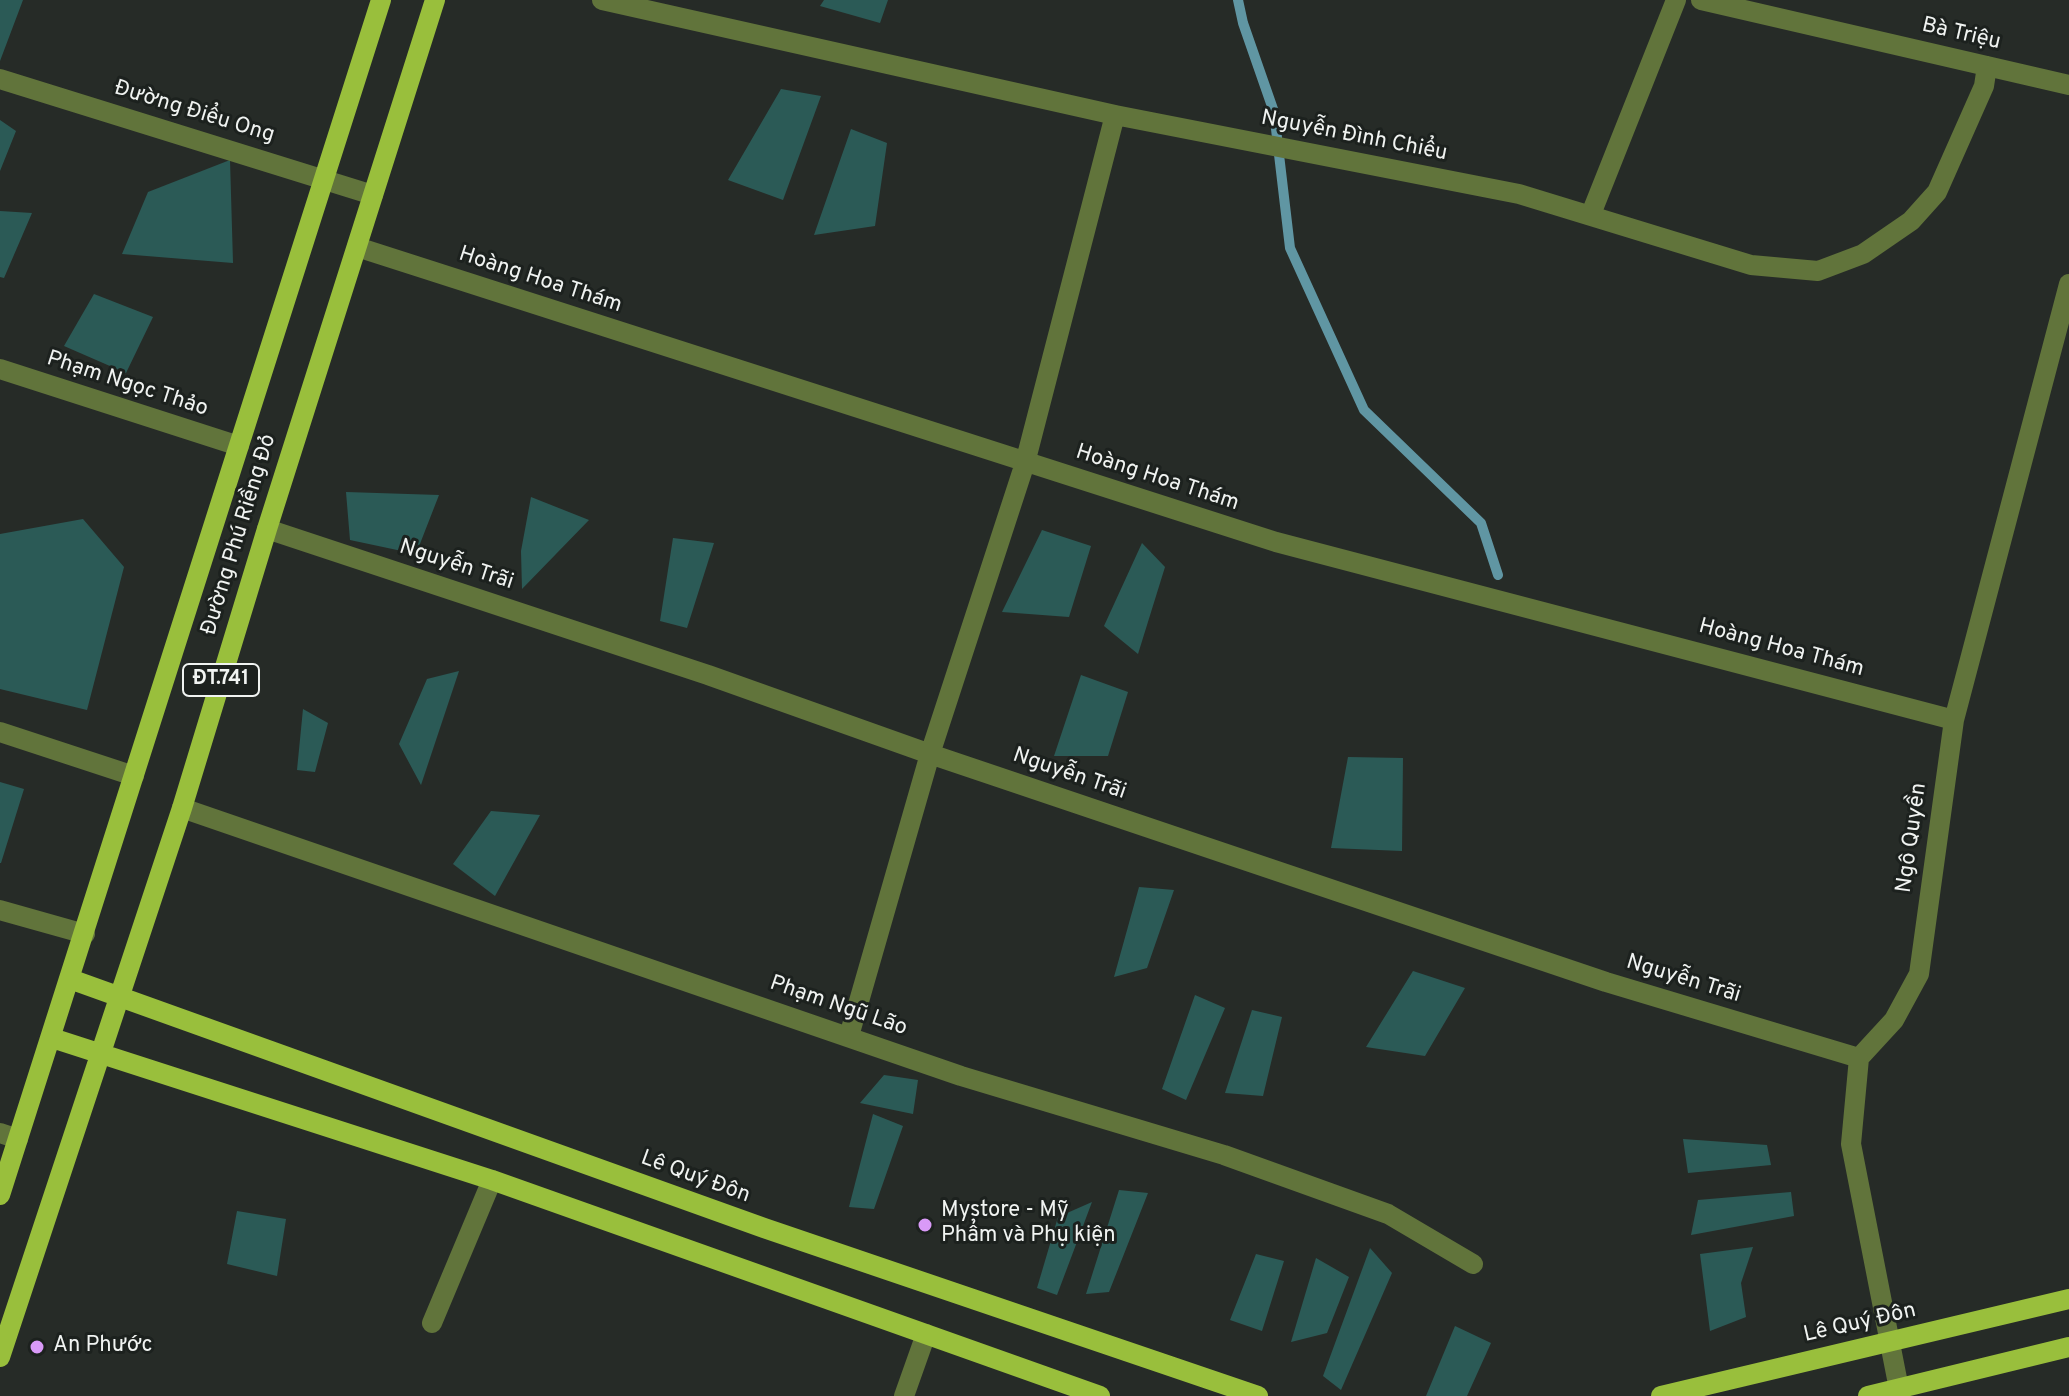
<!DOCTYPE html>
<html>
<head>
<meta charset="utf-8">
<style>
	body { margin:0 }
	canvas { display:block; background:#262b27 }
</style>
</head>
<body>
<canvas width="2069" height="1396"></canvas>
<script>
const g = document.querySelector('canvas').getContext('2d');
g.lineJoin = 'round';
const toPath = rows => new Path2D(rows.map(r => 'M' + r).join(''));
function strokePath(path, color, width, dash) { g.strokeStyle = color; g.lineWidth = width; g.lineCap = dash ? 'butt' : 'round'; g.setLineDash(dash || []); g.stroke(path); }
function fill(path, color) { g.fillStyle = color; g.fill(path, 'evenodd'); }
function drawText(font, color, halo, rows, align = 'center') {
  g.font = font + ' Overpass,sans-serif'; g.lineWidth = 6; g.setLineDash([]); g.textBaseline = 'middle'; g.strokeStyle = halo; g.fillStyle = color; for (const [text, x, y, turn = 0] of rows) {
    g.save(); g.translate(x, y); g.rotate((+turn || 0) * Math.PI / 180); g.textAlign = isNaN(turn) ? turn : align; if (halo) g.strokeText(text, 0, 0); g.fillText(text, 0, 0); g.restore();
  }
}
strokePath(toPath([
	[1238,0,1243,23,1274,112,1290,248,1364,410,1481,523,1498,575]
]), '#6096a3', 10);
fill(toPath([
	[0,0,23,0,0,61],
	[824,0,888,0,880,23,820,6],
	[781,89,821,96,783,200,728,180],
	[0,120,16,131,0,171],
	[851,129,887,143,875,226,814,235],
	[230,160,233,263,122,254,148,192],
	[0,211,32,213,4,278,0,277],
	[94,294,153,317,126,373,64,346],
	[346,492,439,495,416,554,350,540],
	[531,497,589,520,522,589,521,551],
	[83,519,124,567,87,710,0,689,0,534],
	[1042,530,1091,546,1069,617,1002,612],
	[673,538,714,543,687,628,660,621],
	[1142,543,1165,567,1138,654,1104,626],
	[459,671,421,785,399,744,427,679],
	[1081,675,1128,692,1108,756,1054,756],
	[303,709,328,723,315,772,297,770],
	[1348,757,1403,758,1402,851,1331,848],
	[0,782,24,789,1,863,0,863],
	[491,811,540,815,495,896,453,864],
	[1139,887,1174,890,1147,968,1114,977],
	[1413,971,1465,988,1425,1056,1366,1047],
	[1195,995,1225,1008,1186,1100,1162,1089],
	[1252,1010,1282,1017,1263,1096,1225,1093],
	[884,1075,918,1080,913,1114,860,1103],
	[873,1114,903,1126,874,1209,849,1207],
	[1683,1139,1767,1145,1771,1165,1688,1173],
	[1119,1190,1148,1193,1109,1292,1086,1294],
	[1791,1192,1794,1216,1691,1235,1698,1200],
	[1092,1202,1057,1295,1037,1288,1058,1217],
	[237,1211,286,1219,277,1276,227,1264],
	[1753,1247,1741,1283,1746,1317,1710,1331,1700,1254],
	[1370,1248,1392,1273,1341,1390,1323,1376],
	[1256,1254,1284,1261,1262,1331,1230,1320],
	[1316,1258,1349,1277,1327,1333,1291,1342],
	[1455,1326,1491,1343,1467,1396,1426,1396]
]), '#2b5a56');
strokePath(toPath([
	[602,0,1115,115,1519,194,1751,265,1818,271,1863,254,1911,221,1937,192,1984,86,1987,66],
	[1701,0,2069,85],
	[0,79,373,195],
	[1591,214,1676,0],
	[357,247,1276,542,1954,720],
	[0,369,239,446],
	[267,529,708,675,930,754,1606,982,1859,1058],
	[0,732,134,776],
	[182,808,961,1076,1224,1155,1388,1214,1473,1264],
	[0,910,85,934],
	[849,1036,930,754,1025,463,1115,115],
	[0,1133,18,1139],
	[432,1323,492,1180],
	[1899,1389,1851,1144,1859,1058,1894,1020,1919,974,1954,720,2069,284],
	[904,1396,926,1334]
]), '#61743b', 20);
strokePath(toPath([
	[70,979,764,1228,1258,1396],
	[52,1038,492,1180,1100,1396],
	[0,1195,381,0],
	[0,1357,182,808,267,529,435,0],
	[1661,1396,2069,1299],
	[1868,1396,2069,1347]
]), '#99bf3c', 20);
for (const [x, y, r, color] of [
	[925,1225,8,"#d99af7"],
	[37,1347,8,"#d99af7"]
]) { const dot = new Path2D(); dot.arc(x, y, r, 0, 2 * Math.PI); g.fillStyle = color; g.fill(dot); strokePath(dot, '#1c211e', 3); }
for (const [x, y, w] of [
	[221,680,76]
]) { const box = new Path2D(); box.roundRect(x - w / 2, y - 16, w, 32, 6); g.fillStyle = '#1c211e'; g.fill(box); strokePath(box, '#f0f3f1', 2); }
drawText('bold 20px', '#f0f3f1', null, [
	["ĐT.741",221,680]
]);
drawText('22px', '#f0f3f1', '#1c211e', [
	["Bà Triệu",1961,35,13],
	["Đường Điểu Ong",194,113,17],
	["Nguyễn Đình Chiểu",1354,137,11],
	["Hoàng Hoa Thám",540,281,18],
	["Phạm Ngọc Thảo",127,385,18],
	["Hoàng Hoa Thám",1157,479,18],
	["Đường Phú Riềng Đỏ",240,535,-73],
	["Nguyễn Trãi",456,566,18],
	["Hoàng Hoa Thám",1781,649,15],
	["Nguyễn Trãi",1069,775,19],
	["Ngô Quyền",1913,838,-82],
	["Nguyễn Trãi",1683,980,17],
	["Phạm Ngũ Lão",838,1007,19],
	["Lê Quý Đôn",695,1178,20],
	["Lê Quý Đôn",1860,1324,-13]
]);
drawText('22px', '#f0f3f1', '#1c211e', [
	["Mystore - Mỹ",941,1212],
	["Phẩm và Phụ kiện",941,1237],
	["An Phước",53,1347]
], 'left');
</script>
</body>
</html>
